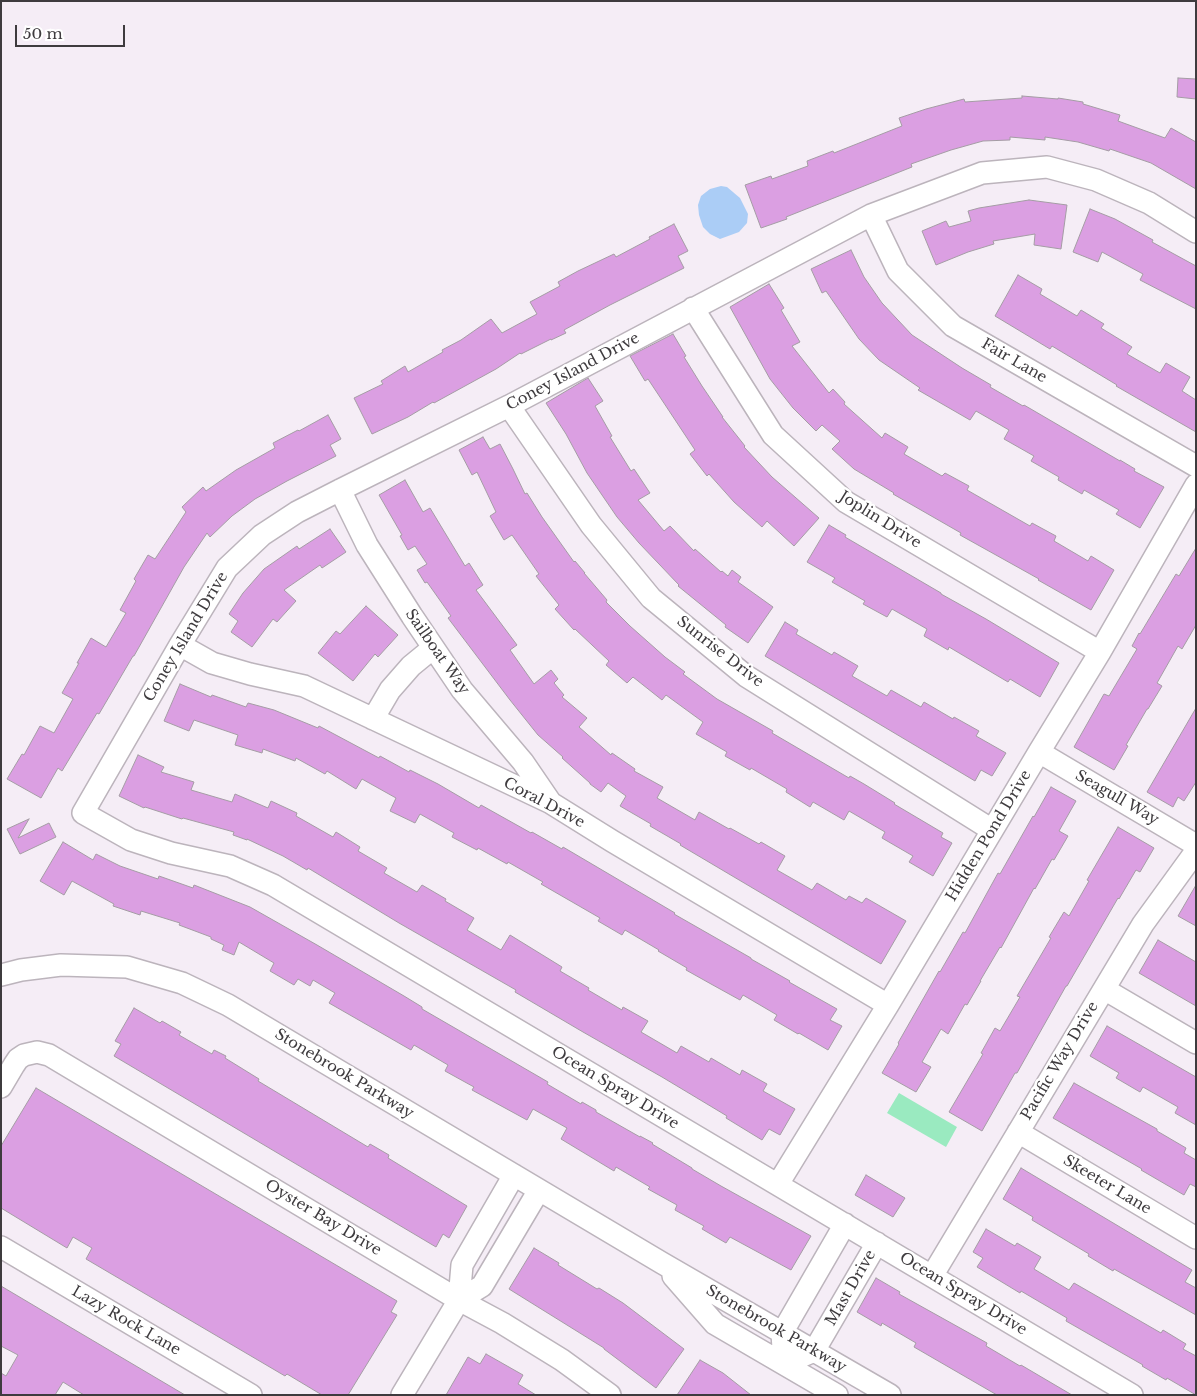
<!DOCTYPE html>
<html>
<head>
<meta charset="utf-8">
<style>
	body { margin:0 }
	#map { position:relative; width:1197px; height:1396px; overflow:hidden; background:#f5edf6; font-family:"Libre Baskerville",serif }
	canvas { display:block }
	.frame { position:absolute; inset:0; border:2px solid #3e3b3e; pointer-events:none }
	.scale { position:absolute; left:15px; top:25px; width:110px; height:22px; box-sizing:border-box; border:2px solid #3e3b3e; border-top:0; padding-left:6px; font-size:15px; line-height:18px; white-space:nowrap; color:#3e3b3e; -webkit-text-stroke:4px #fff; paint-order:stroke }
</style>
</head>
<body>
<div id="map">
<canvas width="1197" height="1396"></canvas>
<div class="frame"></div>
<div class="scale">50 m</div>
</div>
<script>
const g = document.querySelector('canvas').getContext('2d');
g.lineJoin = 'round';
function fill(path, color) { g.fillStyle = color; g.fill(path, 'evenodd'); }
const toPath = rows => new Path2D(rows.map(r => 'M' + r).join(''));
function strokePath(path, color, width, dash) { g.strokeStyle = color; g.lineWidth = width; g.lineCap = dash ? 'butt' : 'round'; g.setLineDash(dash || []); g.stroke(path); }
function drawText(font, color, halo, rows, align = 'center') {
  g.font = font + ' "Libre Baskerville",serif'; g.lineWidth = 5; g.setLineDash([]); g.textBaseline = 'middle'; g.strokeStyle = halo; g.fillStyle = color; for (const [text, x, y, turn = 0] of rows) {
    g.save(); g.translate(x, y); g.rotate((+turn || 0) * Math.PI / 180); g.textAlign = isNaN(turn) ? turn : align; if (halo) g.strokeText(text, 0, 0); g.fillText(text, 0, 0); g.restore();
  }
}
fill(toPath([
	[899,1093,957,1127,946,1147,887,1113]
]), '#9aeac0');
fill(toPath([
	[721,186,727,187,740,198,748,214,747,223,739,232,720,239,710,234,703,227,699,215,698,205,701,196,710,189]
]), '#abcdf6');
const building = toPath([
	[1178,78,1196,79,1196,99,1177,97,1178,78],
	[1022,96,1058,99,1058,98,1083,102,1083,104,1120,115,1118,121,1165,138,1171,128,1196,142,1196,189,1151,163,1110,149,1109,151,1078,142,1045,137,1045,140,1010,137,1010,140,983,141,951,150,911,164,912,167,786,217,787,219,761,228,745,185,771,176,772,179,808,166,807,161,833,151,834,153,902,126,899,118,926,109,964,99,965,102,1022,98,1022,96],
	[1029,200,1067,205,1061,249,1034,245,1035,234,993,241,994,244,968,252,936,265,922,231,946,221,949,227,971,221,968,211,979,208,1029,200],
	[1090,209,1115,219,1153,240,1152,242,1196,266,1196,309,1140,280,1143,274,1102,252,1098,262,1073,252,1090,209],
	[674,224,688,251,678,256,684,268,610,305,564,330,566,333,551,340,551,339,521,354,520,353,496,369,434,403,433,402,408,417,372,434,354,398,383,384,381,381,405,366,408,372,443,352,442,350,461,340,491,319,502,333,537,314,530,302,560,286,558,282,578,271,614,254,616,257,650,239,649,237,674,224],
	[851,250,864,277,882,303,912,335,962,368,991,385,990,387,1023,406,1024,405,1120,461,1120,460,1135,469,1134,471,1164,487,1140,528,1116,514,1119,510,1084,490,1082,494,1058,480,1059,477,1031,461,1034,456,1004,439,1009,430,976,411,970,420,918,390,920,388,879,360,859,339,826,291,822,293,811,269,851,250],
	[1018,275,1042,289,1040,294,1077,316,1081,310,1104,324,1101,328,1132,347,1127,354,1160,373,1166,363,1190,377,1182,391,1196,400,1196,432,1116,386,1117,385,1052,346,1050,349,995,316,1018,275],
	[769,284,784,308,781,310,800,342,792,346,829,393,833,389,845,402,844,404,882,438,885,433,908,447,904,454,942,476,945,473,969,486,967,490,1030,526,1032,523,1056,536,1054,541,1088,561,1091,556,1114,570,1091,610,1038,580,1039,579,960,535,961,533,893,494,894,493,854,469,832,449,840,441,822,425,816,431,793,408,770,379,730,307,769,284],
	[673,334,686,356,684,357,702,386,723,417,722,417,745,446,744,447,772,477,819,518,794,546,767,521,762,527,734,502,709,474,707,476,690,454,695,450,648,379,645,381,630,356,673,334],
	[588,378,603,401,595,406,612,436,610,437,631,471,634,469,650,493,638,500,664,531,670,526,694,551,695,549,721,572,722,571,728,576,732,570,741,577,738,582,773,607,748,643,725,627,726,625,678,586,679,585,639,543,617,517,587,473,566,434,546,403,588,378],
	[328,415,341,439,330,445,336,456,287,481,255,499,232,516,210,537,207,533,184,567,134,656,133,656,99,714,97,713,62,771,58,768,41,798,7,779,22,754,24,755,40,726,54,733,73,699,62,693,79,663,77,663,91,638,106,647,126,613,120,610,136,581,134,579,148,555,155,559,186,512,182,507,203,487,206,491,236,470,275,448,273,443,298,430,299,431,328,415],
	[483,437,490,449,500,444,513,469,525,494,527,493,542,517,574,562,575,561,585,573,584,573,607,600,606,602,630,626,665,657,685,672,683,674,717,699,773,731,772,733,849,778,850,776,864,784,895,803,894,804,943,833,941,837,952,843,933,876,909,862,913,856,882,838,885,832,849,811,844,820,813,802,810,807,786,792,787,789,751,768,750,770,725,756,727,752,696,734,703,722,666,695,662,700,633,677,627,683,606,665,609,661,575,629,574,630,555,609,559,605,536,576,539,574,512,535,504,540,490,516,496,512,477,472,472,475,459,450,483,437],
	[405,480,423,512,430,508,465,566,469,563,483,585,476,590,517,645,510,650,534,684,551,670,558,679,554,683,564,695,562,697,587,718,579,727,611,755,612,753,635,769,634,771,663,787,657,798,695,820,699,812,729,829,730,828,759,844,761,842,785,856,777,870,812,890,817,883,846,900,849,896,862,903,866,898,906,921,881,964,680,845,681,844,650,826,651,824,620,806,626,796,608,783,601,792,590,784,590,783,562,758,563,757,538,735,510,700,448,618,451,616,427,582,425,583,417,570,427,564,415,546,408,550,400,536,402,535,379,495,405,480],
	[829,525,846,535,845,537,941,593,941,594,986,619,1059,663,1040,697,1010,679,1008,682,949,647,948,650,924,636,927,629,892,609,887,617,863,604,865,601,832,582,835,578,807,562,829,525],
	[330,529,346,552,322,568,320,565,284,590,296,601,277,622,273,619,252,647,231,632,238,621,229,614,243,593,264,569,297,546,299,549,330,529],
	[1196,548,1196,625,1182,649,1178,646,1157,683,1162,686,1148,709,1147,709,1126,745,1128,746,1114,770,1074,747,1104,694,1109,696,1137,649,1132,646,1139,633,1140,634,1176,574,1179,576,1196,548],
	[366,606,398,635,378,657,375,654,353,681,318,653,336,631,340,634,366,606],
	[785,622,798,630,796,634,832,655,834,652,858,666,852,676,887,696,891,690,921,707,924,702,953,719,954,717,979,731,976,736,1006,753,992,776,981,770,975,781,765,656,785,622],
	[180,684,211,697,212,695,246,707,248,703,274,710,318,728,319,726,379,758,380,756,409,772,410,770,438,784,479,808,481,805,531,833,532,832,562,849,563,847,675,913,674,914,751,958,751,959,790,981,789,982,837,1009,830,1020,842,1026,828,1050,799,1033,798,1034,774,1020,777,1015,743,995,740,1000,711,984,686,970,687,968,658,951,659,950,625,930,622,935,598,921,600,918,541,884,543,882,508,862,507,864,478,848,477,850,452,837,454,833,420,814,415,823,390,811,396,798,362,779,356,789,327,771,325,774,296,758,295,761,263,749,262,753,235,745,238,735,194,720,189,731,164,721,180,684],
	[1196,708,1196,782,1184,801,1178,797,1173,807,1147,792,1196,708],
	[138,755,164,767,161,772,194,782,191,790,232,802,235,794,268,808,271,801,297,813,296,816,333,837,336,832,360,847,358,851,387,868,384,873,417,892,422,885,446,899,445,901,474,918,467,930,501,950,510,935,562,967,560,971,589,988,588,990,622,1010,623,1007,648,1021,641,1032,677,1053,681,1046,709,1062,711,1058,740,1075,742,1070,767,1084,763,1091,795,1109,780,1135,769,1129,762,1140,726,1118,727,1116,662,1077,583,1032,515,992,516,990,399,923,308,868,307,870,283,856,247,839,247,840,233,835,234,832,183,818,182,819,145,807,144,808,119,796,138,755],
	[1051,787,1076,801,1059,831,1068,836,1054,860,1052,859,1035,889,1034,888,1001,948,1000,947,980,981,981,981,967,1005,965,1004,948,1034,941,1029,922,1062,931,1067,916,1092,882,1073,899,1044,898,1043,939,971,940,972,963,932,965,933,998,873,1000,874,1033,816,1034,817,1051,787],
	[29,819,18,838,49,823,56,837,20,854,7,829,29,819],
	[1118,827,1154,848,1140,872,1136,870,1119,899,1118,898,1067,986,1066,986,1017,1073,1015,1073,982,1131,949,1112,983,1054,981,1053,995,1028,1000,1031,1020,997,1017,996,1051,938,1049,937,1064,912,1069,916,1089,881,1087,880,1118,827],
	[63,842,93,860,96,854,120,866,158,879,159,876,193,888,194,885,250,907,317,945,404,996,422,1007,422,1009,548,1082,547,1084,581,1104,582,1102,596,1110,596,1112,640,1137,640,1136,653,1143,652,1144,692,1168,692,1169,721,1186,811,1236,791,1270,730,1237,726,1243,702,1229,704,1226,675,1210,677,1205,648,1189,650,1187,616,1167,614,1171,561,1139,567,1128,533,1109,527,1120,472,1090,474,1087,445,1071,448,1065,414,1045,411,1050,329,1003,335,993,313,980,310,986,298,979,294,985,270,971,274,963,239,942,234,955,222,950,224,945,211,939,211,937,179,925,180,923,141,911,140,915,113,906,114,904,72,881,64,895,40,881,63,842],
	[1196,885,1196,926,1178,916,1196,885],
	[1158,940,1196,962,1196,1006,1139,973,1158,940],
	[134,1008,160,1023,162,1021,181,1032,179,1035,212,1054,214,1050,226,1056,225,1058,259,1079,258,1081,368,1147,370,1144,389,1155,388,1158,467,1206,449,1238,443,1234,436,1247,114,1056,121,1044,115,1041,134,1008],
	[1107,1026,1196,1077,1196,1125,1175,1113,1178,1107,1143,1087,1140,1092,1116,1078,1119,1073,1090,1056,1107,1026],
	[1074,1083,1157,1129,1157,1131,1186,1148,1184,1153,1196,1160,1196,1187,1190,1184,1184,1195,1141,1170,1142,1169,1053,1118,1074,1083],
	[36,1088,397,1301,391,1312,397,1315,348,1395,322,1395,287,1374,285,1376,86,1259,92,1248,73,1237,67,1248,1,1208,1,1146,36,1088],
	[1021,1168,1192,1270,1185,1282,1196,1288,1196,1315,1114,1269,1113,1271,1088,1256,1089,1254,1032,1220,1033,1217,1003,1199,1021,1168],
	[866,1175,905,1198,893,1217,855,1195,866,1175],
	[986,1229,1015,1246,1017,1243,1041,1257,1034,1269,1069,1290,1074,1283,1161,1333,1163,1330,1186,1344,1183,1349,1196,1356,1196,1395,1167,1378,1166,1380,1142,1366,1143,1365,1066,1321,1067,1318,1021,1291,1020,1293,977,1267,983,1258,973,1252,986,1229],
	[534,1248,559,1263,558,1265,597,1289,599,1288,623,1303,684,1349,656,1388,604,1349,604,1348,509,1289,534,1248],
	[876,1278,900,1292,899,1294,987,1343,986,1346,1020,1366,1021,1365,1072,1395,997,1395,914,1347,916,1343,882,1323,881,1326,857,1312,876,1278],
	[1,1286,70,1327,185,1395,84,1395,63,1382,55,1395,1,1395,1,1373,6,1376,18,1355,1,1346,1,1286],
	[486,1354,523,1375,518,1384,536,1395,446,1395,468,1357,480,1364,486,1354],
	[700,1360,723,1373,751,1395,677,1395,700,1360]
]);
fill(building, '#db9fe2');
strokePath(building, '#a49ca4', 1);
const minor = toPath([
	[871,215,898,271,953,326,1196,466],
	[693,308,773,435,846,502,1100,652],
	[509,406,591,525,651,598,746,676,992,830],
	[340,490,367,545,412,616,462,690,523,762,551,803],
	[180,645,212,663,250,674,304,686,551,803,612,841,888,1005],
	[373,719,390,690,411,666,433,648],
	[1039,752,1196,845],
	[1,975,21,970,61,965,127,967,182,983,228,1005,662,1263,890,1395],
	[1104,989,1196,1043],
	[1,1087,14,1065,18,1059,24,1055,37,1052,49,1055,459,1300,502,1323,562,1360,610,1395],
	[1018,1132,1196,1238],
	[778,1184,888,1005,1039,752,1100,652,1196,485],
	[845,1224,782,1333,784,1364,814,1351,877,1243],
	[1,1247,251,1395],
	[673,1276,715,1324,837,1395],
	[932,1276,1143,924,1196,851],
	[459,1300,482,1286,539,1190],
	[402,1395,459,1300,462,1265,514,1175],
	[1132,1395,273,885,230,866,171,853,131,840,83,813,180,645,227,568,262,535,297,512,340,490,509,406,871,215,982,173,1047,167,1096,180,1149,203,1196,232]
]);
strokePath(minor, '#bcb4bc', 24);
strokePath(minor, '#fff', 21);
drawText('15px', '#3e3b3e', '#fff', [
	["Fair Lane",1014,361,30],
	["Coney Island Drive",573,372,-28],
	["Joplin Drive",880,520,32],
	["Coney Island Drive",186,637,-59],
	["Sailboat Way",437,652,55],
	["Sunrise Drive",720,652,38],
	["Seagull Way",1117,798,30],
	["Coral Drive",544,803,28],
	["Hidden Pond Drive",989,836,-59],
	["Pacific Way Drive",1060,1061,-59],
	["Stonebrook Parkway",344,1074,31],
	["Ocean Spray Drive",615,1088,31],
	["Skeeter Lane",1107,1185,31],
	["Oyster Bay Drive",323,1218,31],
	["Mast Drive",851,1288,-60],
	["Ocean Spray Drive",963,1294,31],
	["Lazy Rock Lane",126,1321,30],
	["Stonebrook Parkway",776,1329,30]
]);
</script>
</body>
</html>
